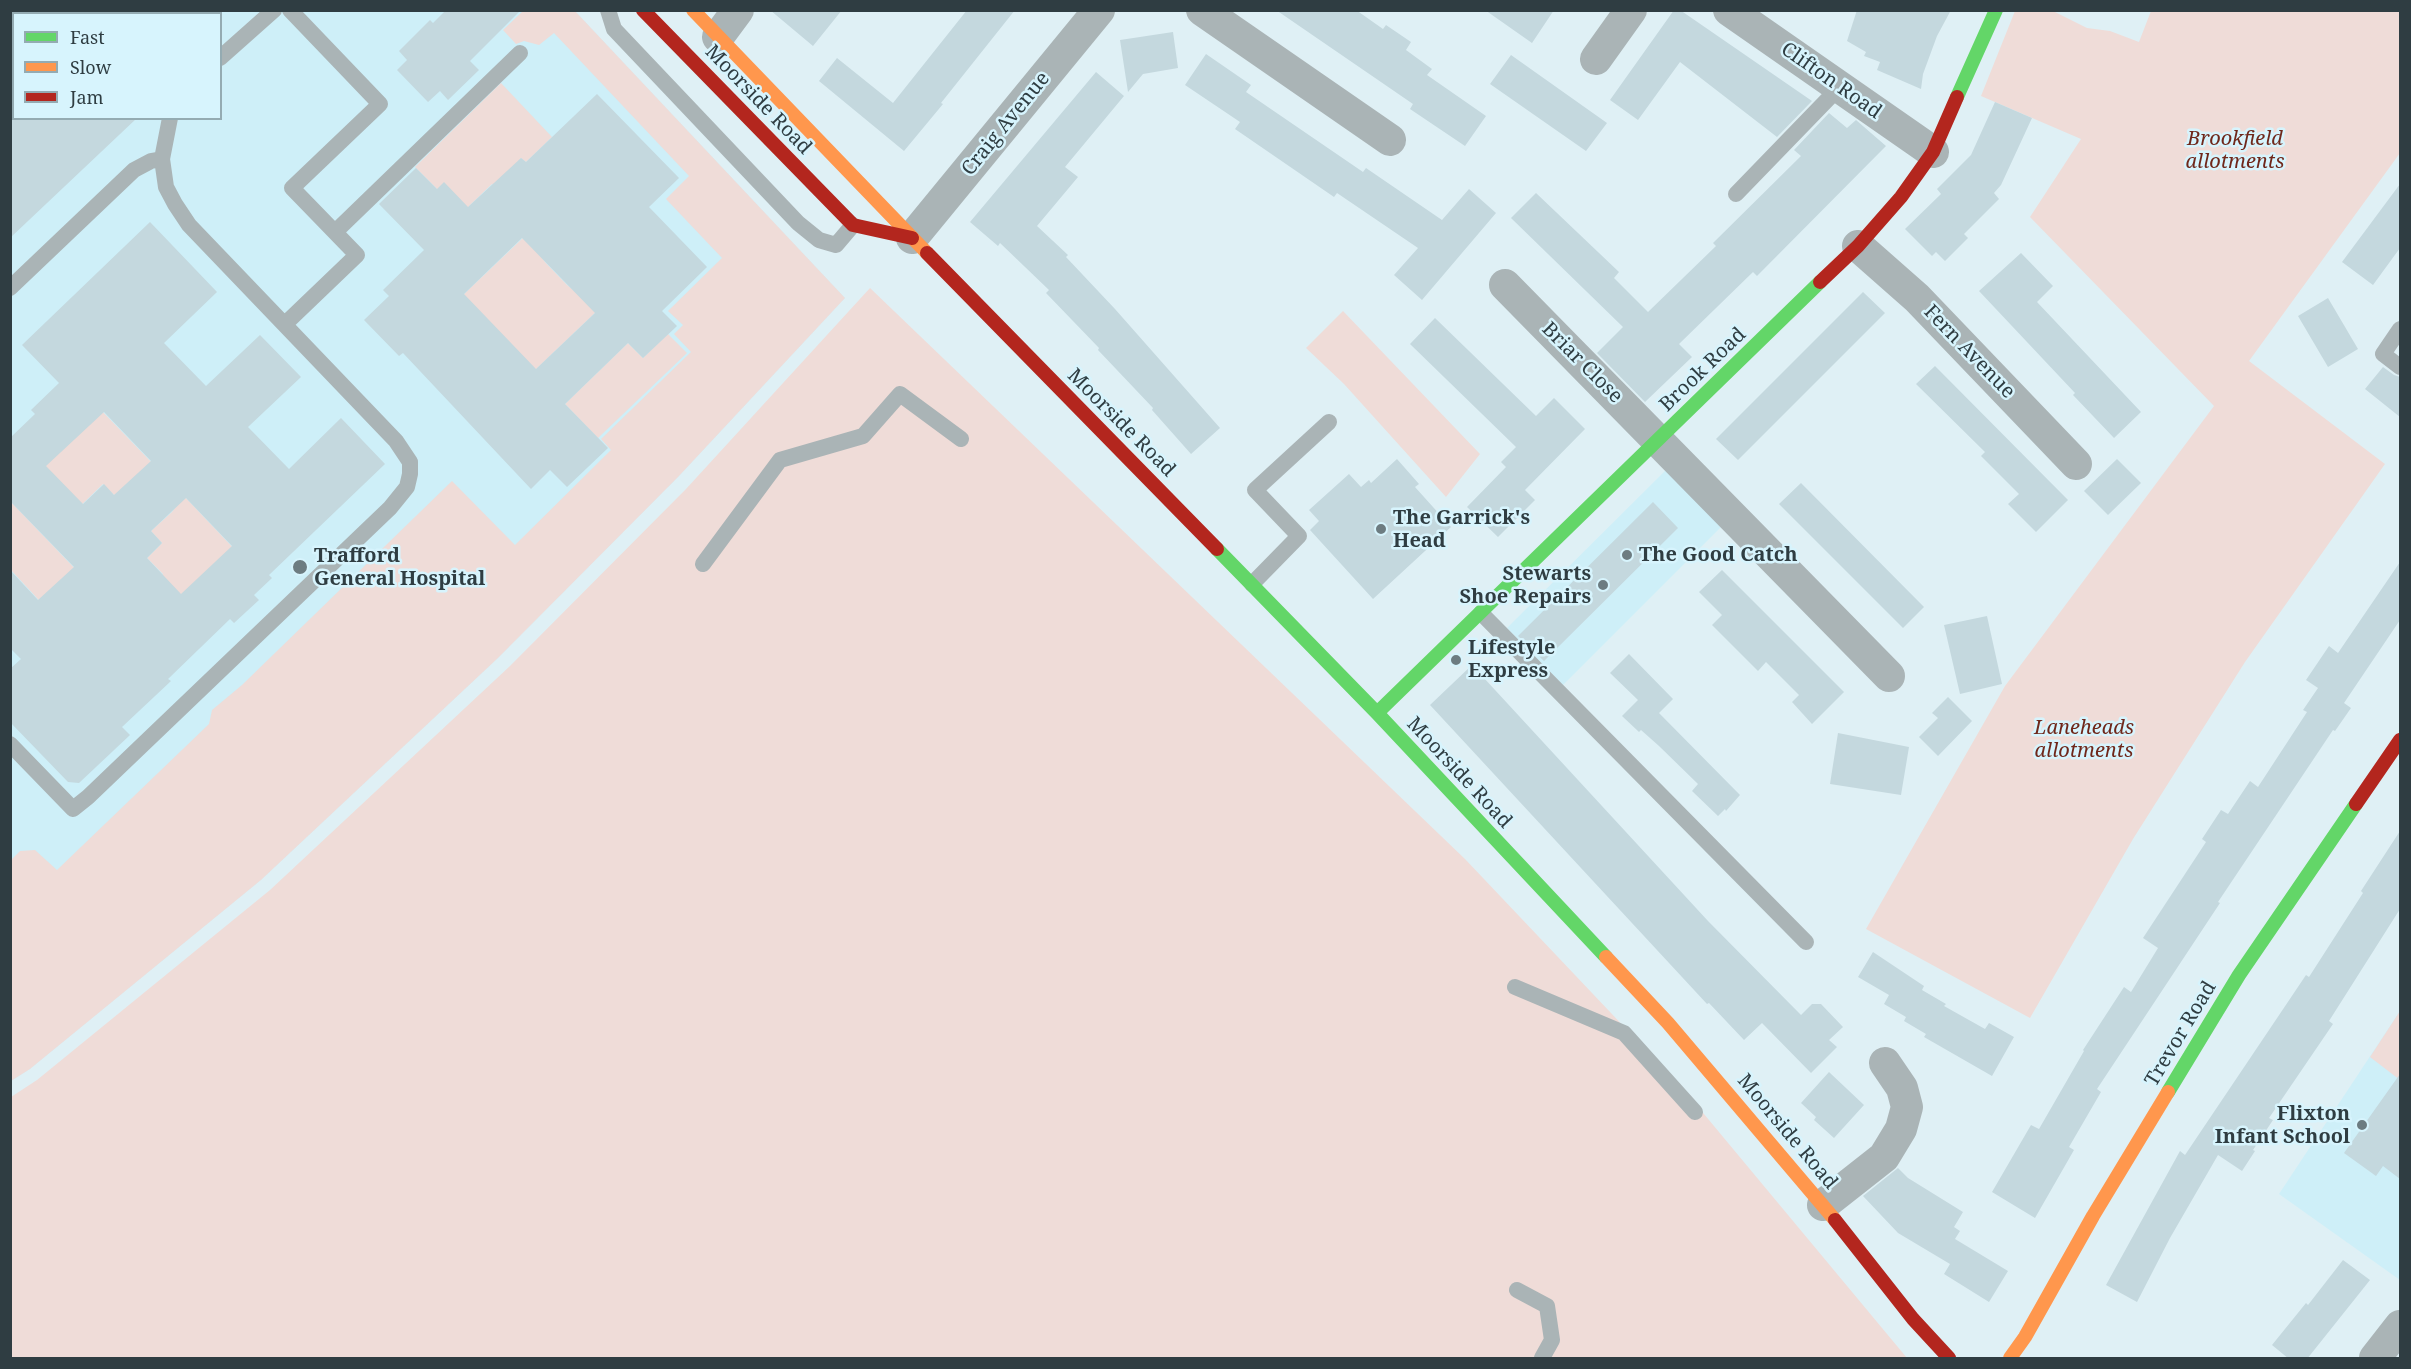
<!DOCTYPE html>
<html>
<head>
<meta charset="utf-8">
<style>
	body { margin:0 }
	#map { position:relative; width:2411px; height:1369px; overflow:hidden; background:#dff0f5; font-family:"Noto Serif",serif }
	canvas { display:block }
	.frame { position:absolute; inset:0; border:12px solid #2f3d42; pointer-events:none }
	.legend { position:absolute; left:12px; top:12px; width:210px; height:108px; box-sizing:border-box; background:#d7f4fd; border:2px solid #94abb2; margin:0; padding:8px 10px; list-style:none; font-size:18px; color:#2f3d42 }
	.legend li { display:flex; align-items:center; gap:12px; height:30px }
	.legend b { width:30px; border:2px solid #94abb2 }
</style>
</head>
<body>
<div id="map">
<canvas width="2411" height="1369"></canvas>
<div class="frame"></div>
<ul class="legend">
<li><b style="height:8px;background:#63d668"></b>Fast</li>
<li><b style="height:8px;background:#ff974d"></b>Slow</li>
<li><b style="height:8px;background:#b3261e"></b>Jam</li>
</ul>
</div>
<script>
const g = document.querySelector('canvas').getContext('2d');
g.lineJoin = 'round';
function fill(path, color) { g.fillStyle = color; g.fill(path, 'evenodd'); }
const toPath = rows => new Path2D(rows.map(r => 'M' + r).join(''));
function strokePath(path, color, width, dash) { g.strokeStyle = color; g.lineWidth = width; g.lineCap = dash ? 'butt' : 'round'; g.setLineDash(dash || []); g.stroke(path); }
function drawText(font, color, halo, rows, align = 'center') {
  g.font = font + ' "Noto Serif",serif'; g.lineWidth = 5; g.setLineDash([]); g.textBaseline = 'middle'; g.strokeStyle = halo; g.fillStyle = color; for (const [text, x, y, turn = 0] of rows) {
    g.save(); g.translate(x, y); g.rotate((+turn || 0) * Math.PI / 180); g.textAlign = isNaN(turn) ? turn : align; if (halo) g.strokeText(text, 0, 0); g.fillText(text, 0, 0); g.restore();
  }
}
fill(toPath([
	[11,11,575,11,845,298,679,476,498,658,261,880,30,1069,11,1081],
	[14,14,220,14,220,118,14,118],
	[1666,470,1722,526,1563,685,1507,628],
	[2400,1011,2400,1280,2279,1194]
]), '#ceeff8');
fill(toPath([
	[523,11,575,11,845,298,679,476,498,658,261,880,30,1069,11,1081,11,860,20,851,35,850,57,870,209,724,212,710,242,685,452,481,515,545,611,450,601,439,691,352,674,334,683,325,668,311,722,258,666,199,689,176,554,33,539,45,524,41,516,44,503,30],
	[2015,11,2053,11,2087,28,2110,31,2139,42,2151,11,2400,11,2400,153,2249,361,2385,464,2245,662,2133,839,2030,1018,1866,929,2005,686,2214,406,2030,217,2081,139,1981,96],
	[501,83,552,137,526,162,521,158,497,189,492,184,469,206,475,213,437,189,415,167],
	[526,235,545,262,567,285,598,310,533,372,462,296],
	[870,288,1465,859,1684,1090,1907,1358,11,1358,11,1097,37,1080,270,890,510,666,686,489],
	[1343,311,1480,454,1446,497,1344,384,1306,348],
	[668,334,687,353,598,438,565,404,628,343,643,358],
	[101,410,158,469,114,495,103,484,64,522,32,474],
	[184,496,240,555,177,606,155,583,163,574,147,558,162,543,151,531,172,512],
	[10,501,83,577,48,610,11,570],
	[2400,1011,2400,1080,2370,1057]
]), '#efdcd8');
fill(toPath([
	[446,10,521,10,470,61,479,70,448,100,440,91,428,102,397,70,407,60,399,51,430,20,433,23],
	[770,10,842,10,813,46],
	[967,10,1015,10,941,103,943,104,904,151,819,81,837,58,893,103],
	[1276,10,1356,10,1383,29,1386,25,1411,42,1406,50,1432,69,1427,75,1486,116,1465,146,1410,109,1413,104],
	[1485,10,1554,10,1532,43],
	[1674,10,1680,10,1812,101,1777,137,1680,62,1638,120,1610,100],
	[1857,10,1951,10,1937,36,1923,74,1921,89,1877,70,1880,62,1864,56,1866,52,1847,41],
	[1173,32,1178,68,1143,74,1128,92,1120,40],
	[1206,54,1251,85,1246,92,1363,172,1366,168,1442,220,1469,189,1496,213,1422,300,1394,275,1418,248,1337,193,1334,197,1235,129,1240,122,1185,85],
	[1511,55,1607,123,1586,151,1490,84],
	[1096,72,1124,96,1065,167,1078,177,1037,226,1068,255,1066,257,1115,309,1220,428,1191,454,1152,410,1153,408,1098,350,1099,348,1046,293,1049,290,1000,243,998,246,970,222],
	[597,94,679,178,649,207,707,267,662,311,677,326,643,358,628,343,565,404,608,448,567,487,550,470,531,489,403,353,399,356,364,320,389,296,383,290,424,250,379,204,416,168,437,189,444,182,468,207,521,158,526,162],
	[522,238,595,313,536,369,464,294],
	[1995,102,2032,118,2001,185,1994,193,1999,199,1964,234,1968,238,1945,261,1936,252,1932,256,1905,229,1941,194,1937,189,1971,155],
	[1829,113,1847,128,1856,120,1886,146,1757,276,1753,272,1679,344,1692,357,1645,402,1597,353,1623,327,1511,218,1536,193,1619,272,1614,278,1648,312,1716,246,1713,243,1801,156,1794,150],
	[10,118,137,118,10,238],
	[2400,184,2400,248,2373,285,2342,262],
	[150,222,217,292,164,343,206,386,260,335,301,377,248,427,289,469,341,418,385,464,269,575,272,578,254,595,259,600,234,623,230,619,168,679,171,681,122,727,130,735,79,783,68,782,10,722,10,669,21,659,10,648,10,570,38,600,74,567,10,501,10,438,35,414,31,410,59,383,22,345],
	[104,412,151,461,114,495,104,484,83,504,46,466],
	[186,498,232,546,181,594,147,558,162,543,151,531],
	[2021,253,2053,286,2037,302,2141,412,2114,438,2073,395,2075,393,1979,291],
	[1863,292,1885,313,1738,460,1716,439],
	[2328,298,2358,349,2328,367,2298,316],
	[1435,318,1536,416,1554,398,1585,429,1525,490,1535,500,1498,537,1467,507,1506,467,1501,462,1516,447,1410,344],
	[1935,366,2068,500,2036,532,2008,504,2019,494,1981,456,1985,452,1916,384],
	[2383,367,2394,375,2400,377,2400,417,2365,389],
	[1397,459,1419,484,1415,487,1451,527,1373,599,1310,530,1319,521,1309,510,1349,474,1361,487,1369,480,1371,483],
	[2117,459,2141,483,2108,515,2084,491],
	[1801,483,1924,607,1903,628,1779,504],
	[1653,502,1678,528,1544,661,1518,636],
	[2400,562,2400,620,2344,703,2351,708,2335,731,2333,730,2218,902,2220,903,2097,1089,2101,1092,2069,1147,2074,1150,2035,1218,1992,1192,2031,1125,2039,1129,2084,1051,2083,1050,2124,987,2131,992,2158,948,2143,938,2206,842,2202,839,2221,810,2228,814,2250,781,2258,787,2307,712,2303,710,2318,688,2306,680,2329,646,2338,653],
	[1722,570,1844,692,1812,724,1792,702,1799,695,1766,662,1758,671,1712,625,1722,615,1699,592],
	[1987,616,2002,684,1960,694,1944,625],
	[1629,654,1673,699,1659,713,1740,795,1726,811,1725,809,1718,816,1692,791,1698,784,1659,746,1641,730,1639,732,1622,716,1638,700,1610,673],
	[1472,665,1708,921,1801,1015,1812,1004,1821,1004,1843,1027,1829,1040,1837,1047,1811,1073,1762,1023,1744,1040,1709,1003,1707,1004,1430,705],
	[1948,697,1972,721,1938,756,1919,737,1938,718,1932,713],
	[1838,733,1909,747,1901,795,1830,784],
	[2400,831,2400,909,2329,1021,2333,1024,2269,1118,2273,1120,2253,1150,2255,1151,2242,1171,2218,1155,2170,1238,2137,1302,2106,1285,2180,1151,2185,1155,2306,975,2309,977,2363,893,2361,891],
	[1873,952,1924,986,1922,990,1946,1004,1944,1006,1985,1029,1989,1023,2014,1037,1992,1076,1924,1037,1926,1034,1904,1021,1906,1017,1884,1004,1889,995,1858,977],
	[1829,1072,1864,1105,1834,1138,1814,1120,1816,1117,1801,1103],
	[2400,1074,2400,1179,2383,1166,2376,1176,2344,1153],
	[1898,1168,1908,1178,1963,1212,1954,1227,1960,1231,1955,1239,2008,1271,1989,1302,1944,1274,1950,1264,1898,1233,1863,1196],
	[2343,1260,2370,1280,2307,1359,2289,1359,2272,1345,2306,1303,2308,1305]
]), '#c4d8de');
strokePath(toPath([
	[608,10,614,29,798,223,819,240,836,245,853,225],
	[220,58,274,10],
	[1736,194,1828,99,1838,86],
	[335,232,520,53],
	[10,288,134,170,151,161,162,159],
	[285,324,357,255,292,188,380,104,290,10],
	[2400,329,2383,354,2400,367],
	[703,564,780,460,863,436,900,394,961,439],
	[1252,584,1299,536,1255,490,1329,422],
	[1481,613,1806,942],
	[10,744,73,809,88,797,390,508,407,487,410,474,410,462,396,441,189,225,175,204,166,187,162,159,170,118],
	[1515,987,1624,1033,1695,1112],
	[1517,1290,1547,1306,1552,1340,1542,1358]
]), '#aab4b6', 16);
strokePath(toPath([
	[1202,10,1390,140],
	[1729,10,1933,152],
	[718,37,738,10],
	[1596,59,1631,10],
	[912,238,1099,10],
	[1858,246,1917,298,2076,464],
	[1505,285,1889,676],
	[1823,1205,1884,1157,1901,1129,1907,1107,1902,1088,1885,1063],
	[2375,1358,2400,1326]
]), '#aab4b6', 32);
strokePath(toPath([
	[1957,97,1996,10],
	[1217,549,1377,713,1606,957],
	[1377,713,1820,282],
	[2168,1092,2239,975,2356,804]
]), '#63d668', 14);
strokePath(toPath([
	[693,10,927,253],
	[1606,957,1668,1023,1835,1220],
	[2010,1358,2025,1337,2093,1216,2168,1092]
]), '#ff974d', 14);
strokePath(toPath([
	[643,10,853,225,912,238],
	[927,253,1217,549],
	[1820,282,1858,246,1901,197,1933,152,1957,97],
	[2356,804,2400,740],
	[1835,1220,1913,1319,1949,1358]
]), '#b3261e', 14);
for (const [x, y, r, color] of [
	[1381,529,6,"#6d7c81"],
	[1627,555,6,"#6d7c81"],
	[300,567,8,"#6d7c81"],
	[1603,585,6,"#6d7c81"],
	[1456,660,6,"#6d7c81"],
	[2362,1125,6,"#6d7c81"]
]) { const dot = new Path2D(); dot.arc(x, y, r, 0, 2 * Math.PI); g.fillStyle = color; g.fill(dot); strokePath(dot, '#d7f4fd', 2); }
drawText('20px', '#2f3d42', '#d7f4fd', [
	["Clifton Road",1831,81,35],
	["Moorside Road",758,100,46],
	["Craig Avenue",1006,124,-51],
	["Fern Avenue",1969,352,46],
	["Briar Close",1582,363,45],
	["Brook Road",1703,370,-44],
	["Moorside Road",1121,423,45],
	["Moorside Road",1459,773,47],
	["Trevor Road",2181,1034,-59],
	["Moorside Road",1787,1132,50]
]);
drawText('italic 20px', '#6f271a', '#d7f4fd', [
	["Brookfield",2235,139],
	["allotments",2235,162],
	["Laneheads",2084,728],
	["allotments",2084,751]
]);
drawText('bold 20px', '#2f3d42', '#d7f4fd', [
	["The Garrick's",1393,518],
	["Head",1393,541],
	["The Good Catch",1639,555],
	["Trafford",314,556],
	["General Hospital",314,579],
	["Stewarts",1591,574,"right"],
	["Shoe Repairs",1591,597,"right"],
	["Lifestyle",1468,648],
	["Express",1468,671],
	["Flixton",2350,1114,"right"],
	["Infant School",2350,1137,"right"]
], 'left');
</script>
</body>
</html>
